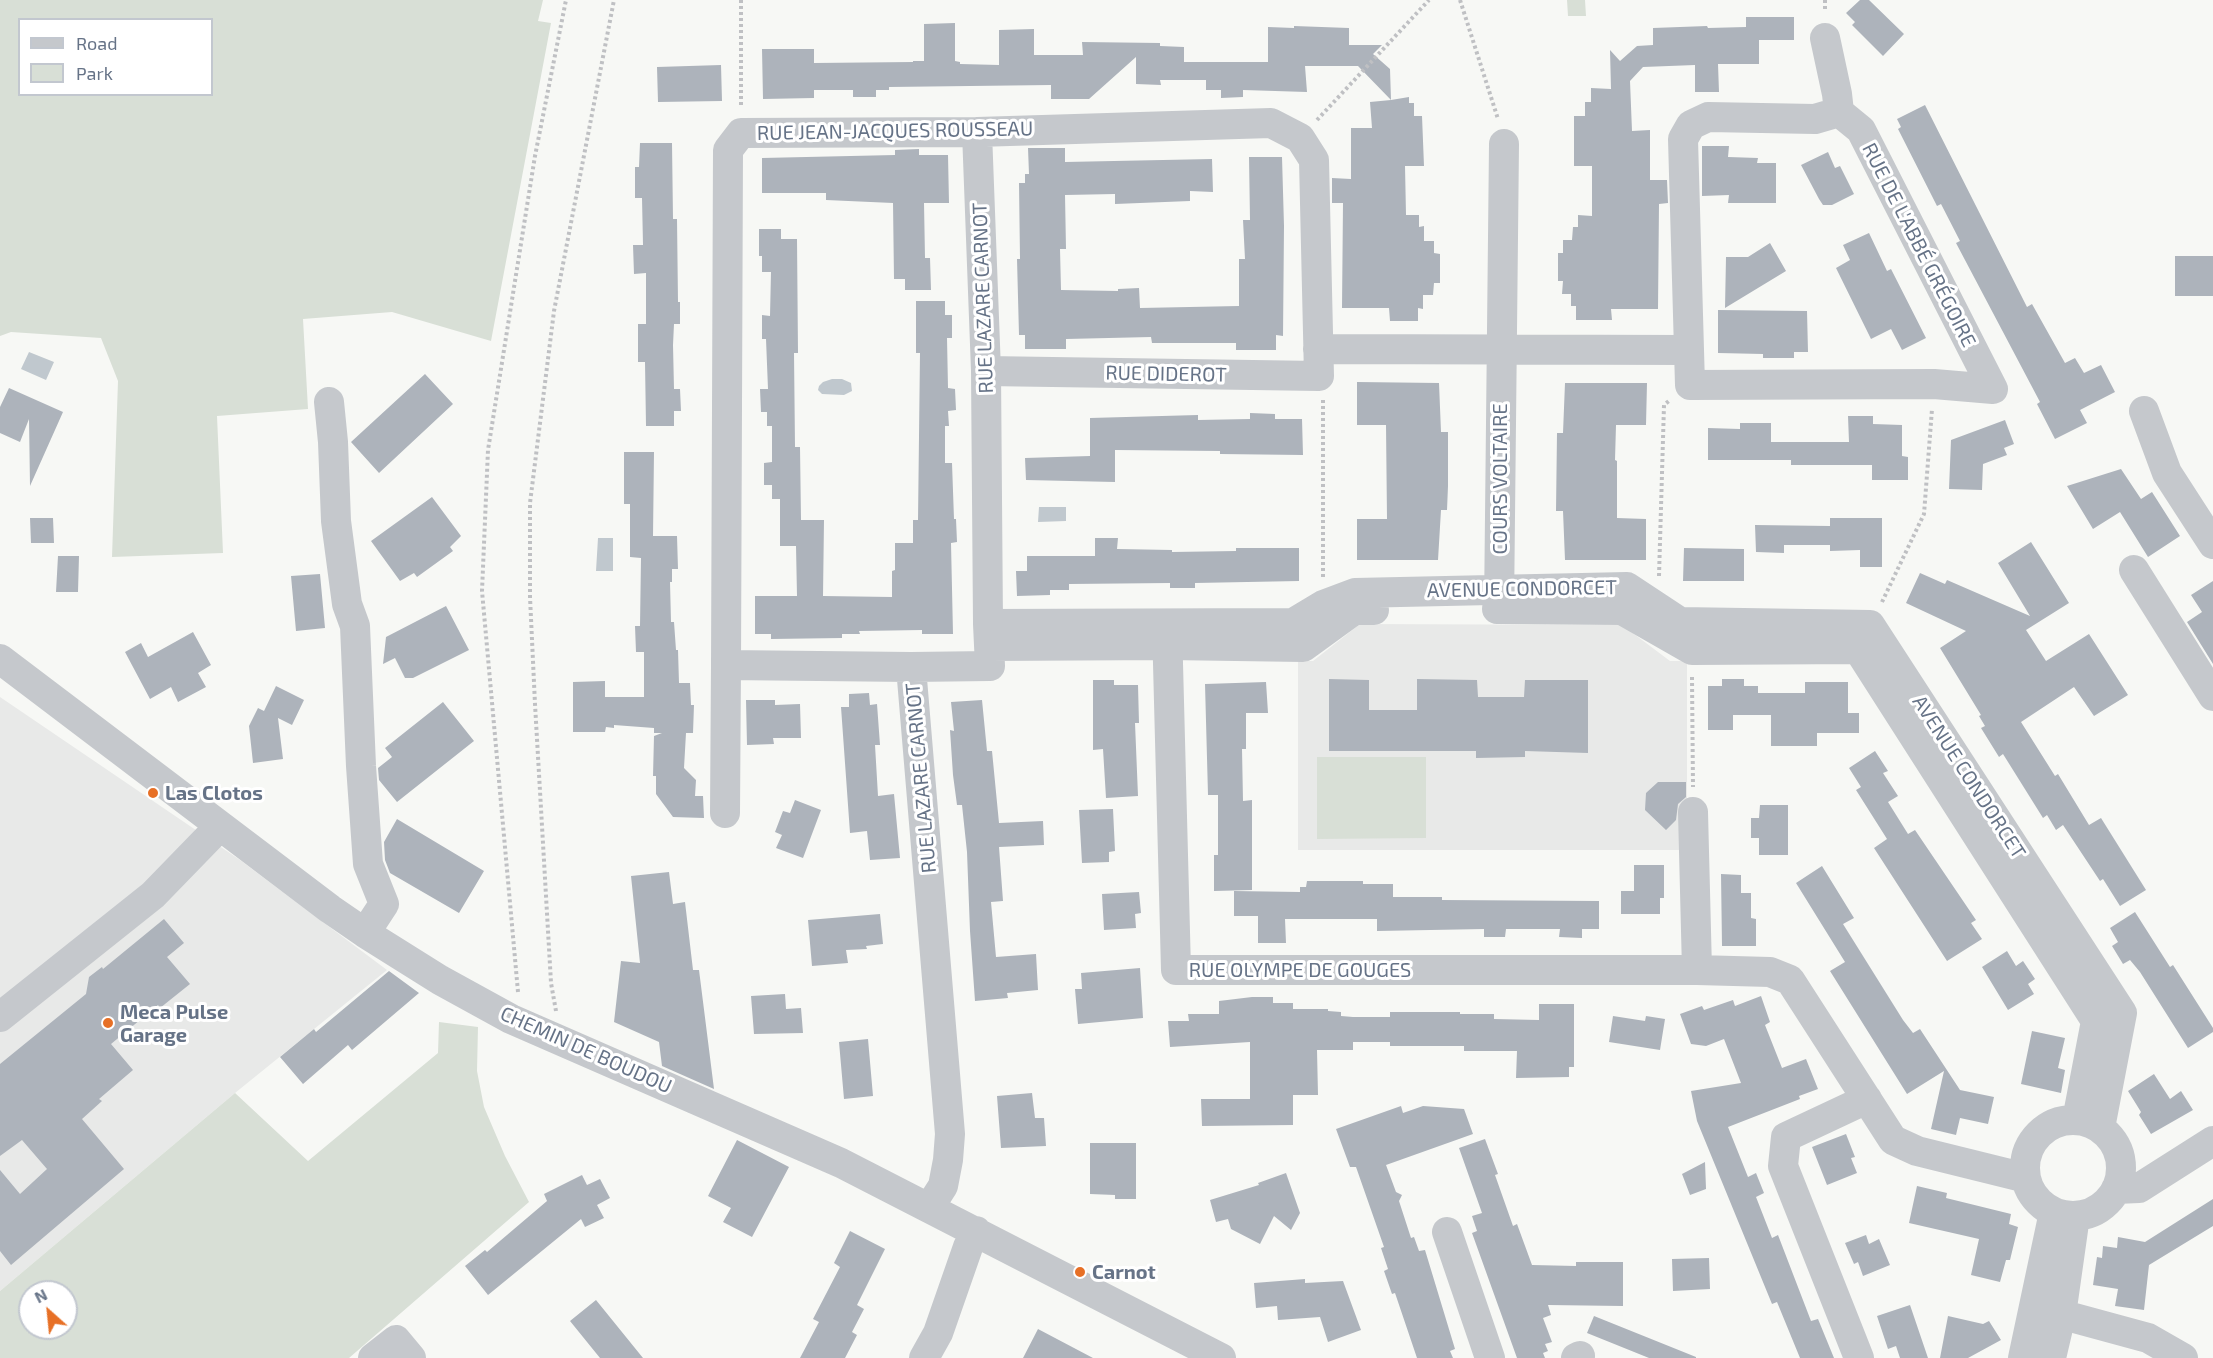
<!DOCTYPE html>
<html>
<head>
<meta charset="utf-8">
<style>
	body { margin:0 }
	#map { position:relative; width:2213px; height:1358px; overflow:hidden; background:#f7f8f5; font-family:"Exo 2",sans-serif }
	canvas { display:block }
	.legend { position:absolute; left:18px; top:18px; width:195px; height:78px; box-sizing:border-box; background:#fff; border:2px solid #c2c7cf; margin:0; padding:8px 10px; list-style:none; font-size:18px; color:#667387 }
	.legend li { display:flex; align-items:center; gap:12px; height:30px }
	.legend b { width:30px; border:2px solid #c2c7cf }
	.north { position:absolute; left:18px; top:1280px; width:60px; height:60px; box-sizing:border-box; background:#fff; border:2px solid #c2c7cf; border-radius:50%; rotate:333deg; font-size:16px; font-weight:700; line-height:24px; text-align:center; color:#667387 }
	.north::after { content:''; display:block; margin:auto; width:21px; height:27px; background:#e77026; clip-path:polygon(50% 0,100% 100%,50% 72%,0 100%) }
</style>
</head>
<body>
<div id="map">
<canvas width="2213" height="1358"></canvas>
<ul class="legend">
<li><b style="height:8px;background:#c5c8cc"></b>Road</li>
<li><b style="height:16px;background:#d8dfd6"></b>Park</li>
</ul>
<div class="north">N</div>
</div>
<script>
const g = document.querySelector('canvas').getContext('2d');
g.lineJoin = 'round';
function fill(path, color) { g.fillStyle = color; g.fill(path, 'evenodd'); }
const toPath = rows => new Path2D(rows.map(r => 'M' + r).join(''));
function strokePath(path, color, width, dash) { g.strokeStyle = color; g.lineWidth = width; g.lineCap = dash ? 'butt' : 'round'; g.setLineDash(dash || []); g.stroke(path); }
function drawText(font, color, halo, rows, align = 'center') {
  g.font = font + ' "Exo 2",sans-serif'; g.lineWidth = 6; g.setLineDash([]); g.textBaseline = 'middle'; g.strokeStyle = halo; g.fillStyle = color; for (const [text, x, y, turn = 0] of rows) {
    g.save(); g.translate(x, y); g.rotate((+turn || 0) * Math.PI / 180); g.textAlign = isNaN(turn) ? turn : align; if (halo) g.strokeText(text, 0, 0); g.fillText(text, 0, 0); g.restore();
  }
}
fill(toPath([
	[1360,624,1622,625,1670,661,1687,661,1687,850,1298,850,1298,661,1313,661],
	[0,697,240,860,387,970,235,1093,0,1291]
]), '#e8e9e8');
fill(toPath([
	[0,0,543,0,538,21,551,23,491,341,392,312,303,319,308,409,217,416,223,553,112,557,118,381,101,338,11,332,0,336],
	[20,20,212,20,212,94,20,94],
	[1567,0,1585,0,1586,16,1568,16],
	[1317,757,1426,757,1426,838,1317,839],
	[439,1022,478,1027,477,1071,484,1107,505,1156,529,1202,349,1358,0,1358,0,1291,235,1093,308,1161,438,1053],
	[30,1292,66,1292,66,1328,30,1328]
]), '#d8dfd6');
fill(toPath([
	[29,352,54,362,46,380,21,369],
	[832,379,842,379,851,383,852,391,844,395,822,394,818,390,819,386,823,382],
	[1039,507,1066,507,1066,521,1038,522],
	[598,538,613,538,613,571,596,571]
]), '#c0c8ce');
fill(toPath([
	[1860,0,1869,0,1904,34,1883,56,1852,25,1855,22,1846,13],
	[1746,17,1794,17,1794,40,1759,40,1759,64,1718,64,1719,92,1695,92,1695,65,1643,67,1630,81,1632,131,1650,130,1650,180,1667,180,1668,203,1659,204,1658,309,1611,309,1612,320,1576,320,1576,306,1571,306,1571,294,1562,294,1563,281,1558,281,1558,253,1563,253,1563,240,1572,240,1573,227,1578,227,1578,215,1592,216,1592,166,1574,166,1574,116,1585,116,1585,102,1591,102,1591,88,1611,89,1610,50,1620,61,1637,46,1653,45,1653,28,1707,26,1708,28,1746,27],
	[955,23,955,61,960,62,960,64,999,65,999,30,1034,29,1034,55,1083,55,1082,42,1160,43,1160,46,1184,47,1184,62,1268,62,1268,27,1294,28,1294,26,1349,28,1349,45,1382,45,1373,54,1390,69,1391,100,1409,97,1409,103,1414,103,1414,116,1422,116,1424,166,1405,166,1406,215,1419,215,1419,227,1424,226,1424,241,1434,241,1434,253,1440,254,1440,283,1434,283,1433,295,1423,295,1423,309,1418,308,1418,321,1390,321,1389,308,1342,308,1343,203,1332,203,1332,178,1351,179,1351,128,1372,128,1370,102,1391,100,1358,66,1305,66,1307,92,1243,90,1243,97,1221,98,1221,90,1206,90,1206,80,1160,80,1161,85,1136,84,1136,57,1089,99,1051,99,1051,85,889,87,889,90,876,90,876,97,853,97,853,90,814,90,814,98,763,99,762,49,814,49,814,63,913,62,913,61,924,61,924,24],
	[721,65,722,101,658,102,657,67],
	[1925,105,2027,307,2032,304,2065,363,2075,358,2084,373,2101,365,2115,392,2080,410,2087,423,2055,439,2037,404,2040,402,1956,243,1960,241,1941,204,1937,206,1898,129,1901,127,1897,119],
	[640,143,672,143,673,219,677,219,678,302,680,302,680,324,674,324,673,345,674,389,680,389,681,411,674,411,674,426,646,426,645,362,638,362,638,324,646,324,646,273,634,274,633,245,643,245,642,198,635,198,635,167,639,167],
	[1702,146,1729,146,1728,157,1758,158,1757,163,1776,163,1776,203,1728,203,1729,195,1702,196],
	[1028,148,1065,148,1065,162,1212,159,1213,192,1190,191,1190,201,1115,204,1115,194,1065,195,1066,249,1060,249,1061,290,1118,291,1118,289,1139,288,1140,308,1239,306,1239,259,1245,259,1243,220,1250,220,1249,157,1282,157,1284,226,1283,336,1276,335,1276,350,1236,350,1236,343,1152,343,1151,337,1066,339,1066,349,1025,349,1025,335,1019,335,1017,259,1020,259,1019,183,1025,183,1025,174,1029,174],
	[919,149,919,155,948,155,949,203,924,203,925,258,930,258,931,290,905,290,905,279,894,279,893,203,826,200,826,193,762,193,762,158,895,155,895,150],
	[1828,152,1835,168,1840,166,1854,194,1832,205,1823,205,1819,199,1801,165],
	[759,229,781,229,781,239,797,239,798,353,794,353,795,447,800,447,801,520,824,520,823,596,892,597,892,571,895,570,895,543,913,543,913,520,918,520,920,353,916,353,916,301,945,301,945,315,952,315,952,338,947,338,948,388,955,389,956,410,948,411,949,426,945,426,945,463,952,463,954,519,956,519,957,542,951,543,953,634,922,634,922,630,859,631,860,634,842,634,842,638,771,639,771,634,755,634,755,596,797,596,796,546,780,546,780,499,772,499,772,485,764,485,764,463,772,462,772,426,767,426,767,412,761,412,760,389,768,389,766,339,762,339,762,315,770,316,771,272,762,272,762,256,759,256],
	[1869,233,1887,271,1891,269,1926,338,1902,350,1891,329,1871,339,1836,268,1850,260,1843,245],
	[1770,243,1786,271,1725,308,1726,257,1748,257],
	[2175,256,2213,256,2213,296,2175,296],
	[1718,310,1807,311,1808,352,1794,352,1794,358,1763,358,1763,354,1718,353],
	[425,374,453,404,379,473,351,442],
	[1357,382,1439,383,1441,432,1448,432,1448,486,1447,510,1441,510,1438,560,1357,560,1357,519,1387,519,1386,425,1357,425],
	[1565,383,1647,383,1646,425,1616,425,1615,460,1617,461,1617,518,1646,519,1646,560,1565,560,1563,511,1556,511,1557,433,1563,433],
	[9,388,63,412,30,486,29,419,20,442,0,433,0,407],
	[1250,413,1275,414,1275,419,1302,419,1303,455,1220,454,1220,451,1115,450,1115,482,1026,480,1025,458,1090,456,1090,418,1198,415,1198,420,1250,419],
	[1848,416,1873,416,1873,424,1902,425,1902,456,1908,457,1908,480,1872,480,1872,465,1791,465,1791,460,1708,460,1708,428,1740,429,1740,423,1771,423,1771,442,1849,442],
	[2005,420,2014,444,2004,448,2007,455,1983,464,1982,490,1949,489,1951,440],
	[624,452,654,452,653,536,677,536,678,569,672,569,672,582,670,582,671,622,674,622,676,650,678,650,679,683,690,683,691,705,694,705,693,733,686,733,684,768,696,780,695,796,703,796,704,818,673,817,656,794,656,776,653,776,654,736,662,733,654,733,654,728,614,725,614,728,606,727,605,732,573,732,573,682,605,681,605,697,644,697,644,652,636,652,635,626,640,626,641,558,630,557,630,504,624,504],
	[2121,469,2141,499,2152,492,2180,536,2148,557,2120,512,2093,529,2067,486],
	[432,497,461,536,450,547,453,551,417,577,414,573,400,581,371,541],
	[30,518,53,518,54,543,31,543],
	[1830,518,1882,518,1882,567,1860,567,1860,550,1830,551,1830,545,1784,545,1784,553,1756,552,1755,525,1830,526],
	[1095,538,1118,538,1117,549,1172,550,1172,552,1236,551,1236,548,1299,548,1299,581,1195,583,1195,588,1170,588,1170,583,1069,584,1069,590,1050,590,1050,595,1017,596,1016,571,1027,571,1027,556,1095,556],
	[2031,542,2069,603,2026,630,2046,661,2089,634,2128,695,2094,716,2074,687,2021,722,2055,776,2058,774,2089,825,2101,818,2146,890,2120,906,2103,879,2100,881,2063,825,2056,830,2047,815,2043,818,2003,754,1999,757,1981,728,1985,726,1979,716,1981,715,1940,648,1966,631,1906,603,1920,573,1945,584,1947,580,2030,616,1998,563],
	[1684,548,1744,549,1744,581,1683,581],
	[58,556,79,556,78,592,56,592],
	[320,574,325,628,296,631,291,576],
	[2213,581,2213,664,2187,622,2202,612,2191,595],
	[446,606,469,650,413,678,405,678,395,658,383,664,386,637],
	[193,632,211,665,198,673,206,687,178,702,171,687,150,699,125,652,141,643,148,657],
	[1329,679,1369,680,1369,710,1417,710,1417,679,1477,680,1478,697,1524,697,1525,680,1588,680,1588,753,1525,751,1525,757,1476,758,1476,751,1329,751],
	[1722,679,1744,679,1744,686,1758,686,1758,693,1805,693,1805,682,1848,682,1848,713,1859,713,1859,733,1817,733,1817,746,1771,746,1771,715,1733,715,1733,730,1708,730,1708,686,1722,686],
	[1093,680,1114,680,1114,685,1138,685,1139,723,1135,723,1138,796,1106,798,1103,749,1093,750],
	[1266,682,1268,713,1246,713,1246,749,1242,749,1243,801,1252,800,1252,890,1214,891,1214,855,1218,855,1218,795,1208,795,1205,684],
	[276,686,304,700,292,725,278,718,283,759,253,763,249,726,258,708,264,711],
	[869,693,870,705,877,704,880,745,875,745,878,796,894,794,900,858,870,860,867,831,850,833,841,707,849,707,849,694],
	[746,700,775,700,775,705,800,704,801,738,773,738,774,744,747,745],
	[982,700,987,751,992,751,999,823,1043,821,1044,845,999,847,1003,901,991,902,996,957,1036,954,1038,990,1007,993,1008,998,975,1001,970,931,967,852,962,805,957,805,953,775,950,730,954,731,951,702],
	[443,702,474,741,397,802,379,780,378,768,392,757,385,748],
	[1875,751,1888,771,1883,773,1898,796,1888,802,1908,834,1915,830,1976,920,1971,923,1982,939,1947,961,1874,848,1887,839,1856,790,1861,787,1849,768],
	[1658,782,1686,782,1686,797,1678,804,1676,820,1666,830,1645,810,1646,793],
	[795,800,821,810,803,858,776,848,782,835,775,832,783,811,790,813],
	[1760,805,1788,805,1788,855,1759,855,1759,838,1751,838,1751,818,1759,818],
	[1113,809,1115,851,1109,852,1109,862,1082,863,1079,810],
	[397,819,484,871,459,913,390,873,385,860,384,842],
	[1634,865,1664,865,1664,898,1660,898,1660,914,1621,914,1621,891,1634,891],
	[1822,866,1854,918,1843,924,1903,1020,1913,1033,1920,1029,1960,1090,1994,1097,1988,1124,1960,1118,1956,1135,1931,1129,1944,1071,1907,1094,1830,971,1845,962,1796,883],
	[669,872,673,904,685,902,693,970,699,970,714,1089,662,1066,659,1042,614,1022,621,961,640,963,631,876],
	[1721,874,1741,875,1741,893,1751,893,1751,918,1756,919,1756,946,1722,946],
	[1307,881,1363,881,1363,884,1393,884,1393,897,1442,897,1442,900,1599,901,1599,929,1582,929,1582,938,1559,937,1560,929,1506,929,1505,937,1484,937,1484,929,1377,931,1377,919,1285,919,1286,943,1258,943,1258,916,1234,916,1234,891,1300,892,1300,887,1306,887],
	[1139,892,1141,913,1135,914,1136,928,1104,930,1102,894],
	[2135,912,2170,967,2173,965,2213,1028,2213,1032,2188,1048,2140,972,2130,960,2123,964,2112,946,2118,942,2110,928],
	[880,914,883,944,866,946,867,949,846,950,848,963,812,966,808,920],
	[164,919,184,943,167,957,190,984,160,1008,158,1005,111,1044,133,1070,99,1099,102,1101,82,1119,124,1169,11,1265,0,1251,0,1170,20,1194,47,1169,22,1140,0,1156,0,1064,86,994,89,977,102,967,103,969],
	[2007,951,2016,966,2023,961,2035,979,2028,984,2034,994,2008,1010,1982,967],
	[1140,968,1143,1018,1078,1024,1075,989,1082,989,1081,973],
	[389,971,419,993,352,1050,348,1045,303,1084,280,1057,314,1029,316,1032],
	[785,994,786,1009,801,1008,803,1033,754,1034,751,996],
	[1761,996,1770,1022,1765,1025,1782,1068,1806,1059,1818,1089,1799,1096,1800,1099,1728,1127,1748,1177,1756,1173,1764,1193,1756,1197,1772,1238,1778,1235,1811,1321,1818,1319,1834,1358,1800,1358,1777,1302,1772,1304,1697,1121,1691,1091,1741,1083,1724,1039,1706,1046,1691,1044,1680,1014,1702,1006,1704,1010,1733,1000,1735,1006],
	[1252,997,1273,997,1273,1003,1293,1003,1293,1009,1328,1009,1328,1011,1341,1012,1341,1016,1353,1017,1390,1017,1390,1012,1460,1012,1460,1014,1494,1014,1494,1019,1539,1020,1539,1004,1574,1004,1574,1067,1569,1067,1569,1077,1516,1078,1517,1051,1464,1051,1464,1046,1390,1046,1390,1042,1353,1042,1353,1050,1317,1050,1318,1095,1293,1095,1293,1125,1202,1126,1201,1099,1250,1099,1250,1042,1170,1047,1168,1021,1189,1021,1188,1014,1219,1014,1219,1001],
	[1613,1016,1645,1021,1646,1016,1665,1019,1660,1050,1609,1042],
	[2032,1031,2065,1038,2058,1068,2065,1070,2061,1093,2021,1084],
	[868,1039,873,1096,844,1099,839,1042],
	[2154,1074,2170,1099,2181,1091,2193,1110,2151,1134,2139,1115,2141,1112,2128,1091],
	[1032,1093,1035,1118,1044,1118,1046,1146,1001,1148,997,1096],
	[1401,1106,1403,1113,1423,1106,1464,1109,1473,1134,1386,1165,1396,1192,1402,1195,1399,1201,1411,1238,1414,1237,1419,1251,1425,1250,1455,1349,1450,1351,1453,1358,1417,1358,1395,1293,1392,1294,1384,1271,1388,1269,1381,1248,1384,1247,1356,1167,1350,1167,1336,1129],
	[1846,1134,1855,1157,1851,1158,1857,1173,1827,1185,1812,1147],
	[1485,1139,1498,1174,1495,1175,1513,1226,1517,1224,1532,1265,1576,1266,1576,1262,1623,1262,1623,1306,1548,1305,1551,1315,1543,1318,1552,1342,1545,1344,1548,1351,1543,1353,1545,1358,1517,1358,1472,1233,1477,1231,1472,1216,1482,1213,1459,1148],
	[737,1140,789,1167,752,1237,723,1222,731,1208,708,1196],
	[1090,1143,1136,1143,1136,1199,1115,1199,1115,1195,1090,1194],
	[1705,1162,1706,1189,1690,1195,1682,1174],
	[1286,1173,1300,1213,1291,1230,1274,1216,1260,1244,1231,1229,1228,1219,1216,1222,1210,1200,1259,1185,1258,1183],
	[582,1175,587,1185,600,1179,610,1198,597,1205,604,1218,585,1227,581,1219,488,1295,465,1266,485,1250,487,1252,547,1201,544,1194],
	[1917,1186,1947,1193,1946,1198,2011,1214,2009,1224,2018,1227,2010,1260,2006,1260,2000,1282,1971,1275,1979,1239,1909,1223],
	[2213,1199,2213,1226,2149,1265,2144,1310,2115,1306,2118,1289,2093,1285,2097,1257,2102,1258,2103,1246,2117,1248,2118,1237,2145,1242],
	[850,1231,885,1249,857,1305,864,1309,852,1332,857,1335,845,1358,800,1358,819,1322,813,1319,840,1267,834,1263],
	[1866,1235,1869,1244,1879,1239,1890,1265,1863,1276,1858,1262,1854,1264,1845,1243],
	[1709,1258,1710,1289,1673,1291,1672,1259],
	[1305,1279,1305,1283,1343,1281,1361,1330,1328,1342,1320,1317,1278,1320,1277,1306,1256,1308,1254,1283],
	[596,1300,643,1358,600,1358,570,1321],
	[1910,1305,1928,1358,1900,1358,1896,1346,1888,1349,1877,1316],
	[1594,1316,1696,1357,1696,1358,1649,1358,1587,1333],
	[1948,1316,1983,1324,1989,1321,2001,1340,1968,1358,1940,1358],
	[1038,1329,1093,1358,1023,1358]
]), '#adb3bb');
strokePath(toPath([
	[741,0,741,108],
	[1460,0,1498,119],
	[1825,0,1825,11],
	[1317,120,1429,0],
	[1323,400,1323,578],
	[1659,576,1664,405,1670,400],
	[1882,602,1924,514,1932,409],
	[1692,677,1693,787],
	[518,992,482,591,488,450,535,156,566,0],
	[556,1011,551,983,535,704,530,597,530,503,554,311,614,0]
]), '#bfc0c3', 4, [3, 3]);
strokePath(toPath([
	[1825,38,1837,94,1839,112],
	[1839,112,1861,130,1993,389,1934,384,1690,385,1683,139,1691,125,1708,117,1815,119,1839,112],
	[1318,349,1688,350],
	[329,402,333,442,336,521,347,604,355,626,361,766,368,864,384,904,365,933],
	[2144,411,2167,473,2213,544],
	[2134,570,2213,696],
	[1497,609,1622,610,1692,650,1858,649,2096,1021,2077,1120],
	[1499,609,1504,144],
	[988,624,1293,623,1323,605,1355,593,1627,587,1680,622,1870,625,2122,1013,2100,1128],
	[1167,625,1176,970,1697,970,1770,972,1790,980,1893,1140,1917,1151,2026,1178],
	[990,646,1168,645,1303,647,1354,610,1374,610],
	[0,659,330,909,365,933,440,980,511,1019,841,1163,1221,1358],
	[911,667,726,665,728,150,741,133,977,132,1271,123,1300,138,1314,160,1319,376,986,371],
	[1693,812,1697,970],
	[725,813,726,665],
	[0,1017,153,895,220,826],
	'2025 1168a48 48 0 1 1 96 0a48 48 0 1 1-96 0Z',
	[2116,1189,2139,1188,2213,1141],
	[929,1208,943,1186,948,1160,950,1134,911,667,990,666,988,624,986,371,977,132],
	[1447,1232,1490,1358],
	[2034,1307,2148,1338,2183,1358],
	[373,1358,396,1340,411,1358],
	[924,1358,938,1333,968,1247,976,1231],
	[1576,1358,1580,1356],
	[1859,1358,1783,1166,1786,1137,1867,1099],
	[2023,1358,2054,1212],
	[2051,1358,2061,1315,2075,1216]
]), '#c5c8cc', 30);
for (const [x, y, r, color] of [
	[153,793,6,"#e77026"],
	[108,1023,6,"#e77026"],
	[1080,1272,6,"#e77026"]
]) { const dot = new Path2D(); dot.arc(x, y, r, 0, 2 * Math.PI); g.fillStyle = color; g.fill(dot); strokePath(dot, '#fff', 2); }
drawText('20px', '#667387', '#fff', [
	["RUE JEAN-JACQUES ROUSSEAU",895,131,-1],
	["RUE DE L'ABBÉ GRÉGOIRE",1919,245,63],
	["RUE LAZARE CARNOT",983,298,-92],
	["RUE DIDEROT",1166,374,1],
	["COURS VOLTAIRE",1500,479,-90],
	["AVENUE CONDORCET",1522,589,-1],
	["AVENUE CONDORCET",1969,777,57],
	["RUE LAZARE CARNOT",921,778,-95],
	["RUE OLYMPE DE GOUGES",1300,970],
	["CHEMIN DE BOUDOU",586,1050,24]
]);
drawText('bold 20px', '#667387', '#fff', [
	["Las Clotos",165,793],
	["Meca Pulse",120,1012],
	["Garage",120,1035],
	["Carnot",1092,1272]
], 'left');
</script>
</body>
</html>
